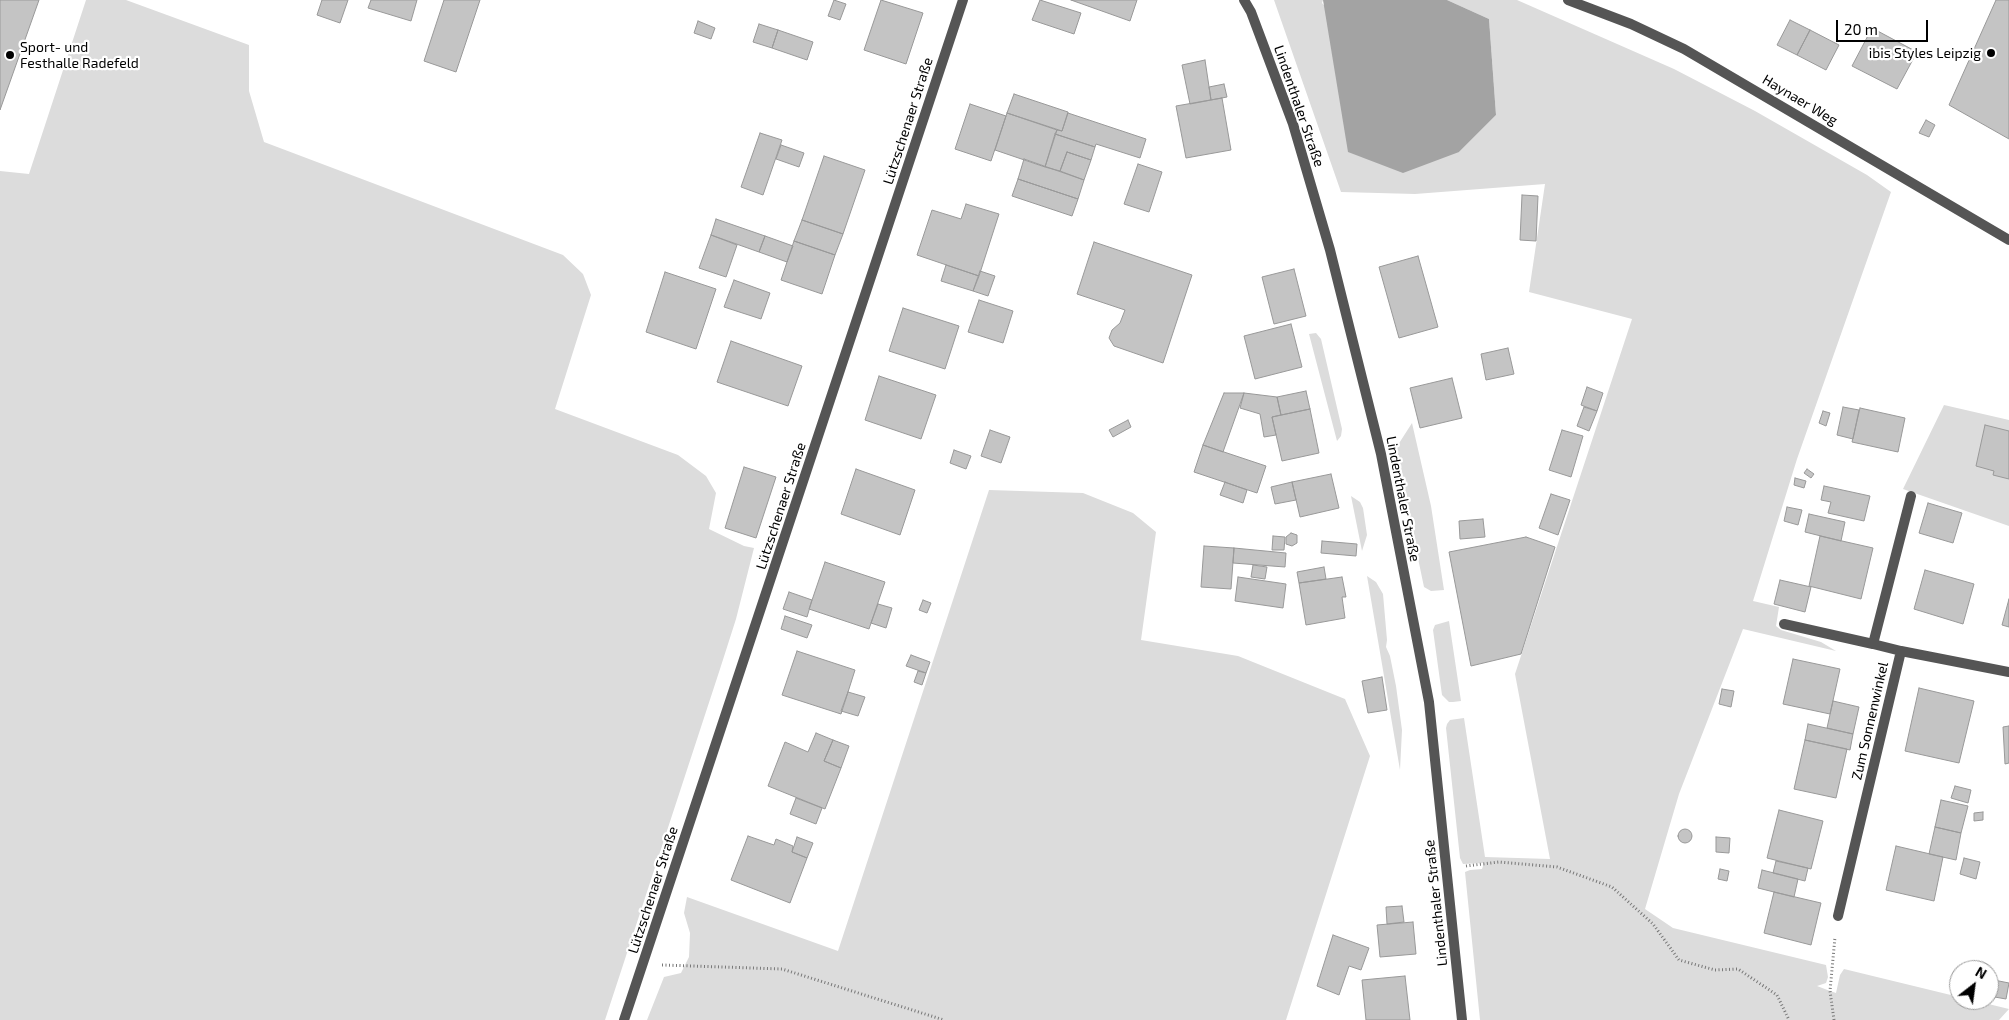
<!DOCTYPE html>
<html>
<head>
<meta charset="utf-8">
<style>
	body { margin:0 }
	#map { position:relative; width:2009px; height:1020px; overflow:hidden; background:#fff; font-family:"Exo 2",sans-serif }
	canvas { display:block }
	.north { position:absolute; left:1949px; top:960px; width:50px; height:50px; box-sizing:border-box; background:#fff; border:1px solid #999; border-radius:50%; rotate:30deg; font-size:14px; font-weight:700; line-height:20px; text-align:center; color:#000 }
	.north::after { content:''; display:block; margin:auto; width:18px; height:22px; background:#000; clip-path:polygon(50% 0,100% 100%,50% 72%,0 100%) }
	.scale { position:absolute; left:1836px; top:20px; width:92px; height:22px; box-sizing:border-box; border:2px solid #000; border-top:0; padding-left:6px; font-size:15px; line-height:18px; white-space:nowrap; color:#000; -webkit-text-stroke:4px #fff; paint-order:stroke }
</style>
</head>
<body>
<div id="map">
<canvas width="2009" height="1020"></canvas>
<div class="north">N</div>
<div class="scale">20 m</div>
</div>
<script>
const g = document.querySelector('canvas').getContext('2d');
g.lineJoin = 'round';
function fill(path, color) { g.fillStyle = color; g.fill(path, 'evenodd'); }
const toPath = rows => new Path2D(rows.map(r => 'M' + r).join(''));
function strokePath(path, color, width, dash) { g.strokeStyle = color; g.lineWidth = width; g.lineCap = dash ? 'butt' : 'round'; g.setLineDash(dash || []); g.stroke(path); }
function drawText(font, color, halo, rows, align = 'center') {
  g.font = font + ' "Exo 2",sans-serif'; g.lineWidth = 4.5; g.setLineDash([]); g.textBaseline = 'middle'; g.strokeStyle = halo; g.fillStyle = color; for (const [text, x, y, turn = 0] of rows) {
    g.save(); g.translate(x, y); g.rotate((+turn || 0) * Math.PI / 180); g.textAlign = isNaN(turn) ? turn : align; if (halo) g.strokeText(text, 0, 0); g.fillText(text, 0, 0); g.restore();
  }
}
fill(toPath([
	[86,0,126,0,249,45,249,91,264,142,563,255,583,274,591,295,555,409,678,455,706,476,716,493,709,529,744,546,754,548,736,619,720,669,605,1020,0,1020,0,171,29,174],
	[1274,0,1323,0,1322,3,1459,152,1496,115,1489,19,1447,0,1517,0,1674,69,1755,111,1867,175,1891,192,1797,459,1753,601,1779,607,1776,626,1781,630,1821,642,1836,651,1743,629,1679,794,1645,909,1673,928,1826,965,1828,977,1826,983,1817,986,1830,991,1836,993,1840,975,1844,969,1959,997,1959,1000,1972,1000,2009,1009,1999,1020,1480,1020,1465,872,1470,870,1482,869,1484,863,1463,864,1460,858,1446,728,1447,724,1450,720,1464,718,1485,857,1550,859,1515,674,1632,319,1529,292,1545,184,1415,194,1341,192],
	[1316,333,1321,339,1342,429,1341,436,1337,441,1309,334],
	[1944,405,2009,420,2009,526,1903,489],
	[1412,423,1431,506,1444,590,1431,591,1424,587,1406,501,1396,448],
	[989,490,1083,493,1133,513,1156,532,1141,640,1238,656,1345,699,1370,756,1286,1020,647,1020,664,977,681,973,689,957,690,933,684,913,687,897,838,951],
	[1351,496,1360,502,1363,508,1367,535,1362,551],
	[1367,576,1376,582,1383,594,1387,640,1386,647,1390,656,1396,686,1402,730,1400,770],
	[1449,621,1461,701,1453,702,1449,702,1442,695,1433,630,1435,625]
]), '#dcdcdc');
fill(toPath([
	[1323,0,1447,0,1489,19,1496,115,1459,152,1403,173,1348,152]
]), '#a3a3a3');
const building = toPath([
	[0,0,39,0,0,110,0,0],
	[322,0,348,0,340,23,317,15,322,0],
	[371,0,417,0,411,21,368,8,371,0],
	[444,0,480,0,456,72,424,61,444,0],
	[834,0,846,4,840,20,828,16,834,0],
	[881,0,923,13,906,64,864,50,881,0],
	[1040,0,1081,13,1074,34,1032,20,1040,0],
	[1071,0,1137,0,1130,21,1071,0],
	[1996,0,2009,0,2009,139,1949,105,1996,0],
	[1790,20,1810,30,1797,55,1777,45,1790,20],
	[698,21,715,28,711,39,694,33,698,21],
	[759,24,778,30,772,48,753,42,759,24],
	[1872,28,1917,52,1897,89,1852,66,1872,28],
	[778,30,813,42,807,60,772,48,778,30],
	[1810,30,1839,45,1826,70,1797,55,1810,30],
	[1205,60,1211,100,1190,104,1182,65,1205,60],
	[1224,84,1227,97,1211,100,1209,87,1224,84],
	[1014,94,1068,112,1062,131,1007,113,1014,94],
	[1222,98,1231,150,1186,158,1176,106,1222,98],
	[970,104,1006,116,991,161,955,149,970,104],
	[1007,113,1057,130,1045,167,995,150,1007,113],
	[1068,113,1146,139,1140,158,1096,144,1095,147,1055,134,1057,130,1062,131,1068,113],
	[1926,120,1935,125,1929,137,1919,133,1926,120],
	[760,133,782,140,763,195,741,187,760,133],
	[1055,134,1095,147,1091,160,1067,152,1060,171,1045,167,1055,134],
	[781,145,804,153,799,167,776,159,781,145],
	[1067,152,1091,160,1084,180,1060,171,1067,152],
	[824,156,865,170,843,234,802,220,824,156],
	[1024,159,1084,180,1078,199,1018,179,1024,159],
	[1138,164,1162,172,1149,212,1124,204,1138,164],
	[1018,179,1078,199,1072,216,1012,196,1018,179],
	[1522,195,1538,196,1536,241,1520,240,1522,195],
	[966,204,999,214,979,276,917,255,932,210,961,219,966,204],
	[716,219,765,236,759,252,711,235,716,219],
	[802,220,843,234,835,255,794,241,802,220],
	[711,235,737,245,726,277,699,268,711,235],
	[765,236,793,246,787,262,759,252,765,236],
	[794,241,835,255,822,294,781,280,794,241],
	[1094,242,1192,275,1163,363,1114,346,1109,338,1112,330,1120,323,1125,310,1077,294,1094,242],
	[1418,256,1438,327,1399,338,1379,267,1418,256],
	[946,265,979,276,973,291,941,281,946,265],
	[1294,269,1306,316,1274,324,1262,277,1294,269],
	[980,271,995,276,988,296,973,291,980,271],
	[665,272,716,289,696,349,646,332,665,272],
	[734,280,770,293,761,319,724,307,734,280],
	[979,300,1013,311,1003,343,968,332,979,300],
	[903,308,959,326,945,369,889,351,903,308],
	[1291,324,1302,367,1255,379,1244,336,1291,324],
	[731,341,802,366,788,406,717,382,731,341],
	[1508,348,1514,374,1486,380,1481,354,1508,348],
	[879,376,936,395,921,439,865,420,879,376],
	[1452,378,1462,418,1420,428,1410,388,1452,378],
	[1587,387,1603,393,1597,411,1581,405,1587,387],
	[1306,391,1310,409,1281,415,1277,397,1306,391],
	[1224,393,1244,393,1223,452,1203,445,1224,393],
	[1244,393,1277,397,1281,415,1272,417,1276,435,1264,437,1260,414,1240,408,1244,393],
	[1584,407,1597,411,1589,431,1577,426,1584,407],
	[1843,407,1859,410,1853,439,1837,435,1843,407],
	[1860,408,1905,418,1898,452,1852,442,1860,408],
	[1310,409,1319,453,1282,461,1272,417,1310,409],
	[1823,411,1830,413,1826,426,1819,423,1823,411],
	[1128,420,1131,427,1113,437,1109,430,1128,420],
	[1985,425,2009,431,2009,479,1993,475,1994,471,1976,466,1985,425],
	[990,430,1010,437,1001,463,981,456,990,430],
	[1562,430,1583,436,1571,477,1549,470,1562,430],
	[1203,445,1266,466,1257,493,1194,472,1203,445],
	[954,450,971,456,966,469,950,463,954,450],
	[744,467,776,477,756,538,725,528,744,467],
	[856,469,915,490,900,535,841,514,856,469],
	[1807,469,1814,474,1811,478,1804,473,1807,469],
	[1331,474,1339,508,1300,517,1292,482,1331,474],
	[1795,478,1806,481,1804,488,1794,485,1795,478],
	[1225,482,1247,490,1243,503,1220,495,1225,482],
	[1292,482,1296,500,1275,504,1271,487,1292,482],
	[1824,486,1870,496,1864,521,1828,513,1831,502,1821,500,1824,486],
	[1551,494,1570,500,1558,535,1539,528,1551,494],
	[1928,503,1962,513,1953,543,1919,533,1928,503],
	[1787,507,1802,510,1798,525,1784,521,1787,507],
	[1809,514,1845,522,1841,541,1805,532,1809,514],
	[1483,519,1485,537,1460,539,1459,521,1483,519],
	[1291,533,1297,535,1297,543,1292,546,1286,544,1286,537,1291,533],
	[1273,536,1285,537,1284,550,1272,550,1273,536],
	[1820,536,1873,548,1861,599,1809,586,1820,536],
	[1526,537,1555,547,1521,654,1471,666,1449,552,1526,537],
	[1322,541,1357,544,1356,556,1321,553,1322,541],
	[1204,546,1234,548,1231,589,1201,587,1204,546],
	[1234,548,1286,553,1285,567,1233,563,1234,548],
	[825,562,885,582,869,629,809,609,825,562],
	[1253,565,1267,567,1265,579,1251,577,1253,565],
	[1324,567,1326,579,1299,583,1297,572,1324,567],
	[1925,570,1974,584,1963,624,1914,609,1925,570],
	[1238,577,1286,584,1283,608,1235,601,1238,577],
	[1342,577,1346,597,1342,597,1345,618,1306,625,1299,583,1342,577],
	[1780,580,1811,587,1805,612,1774,604,1780,580],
	[789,592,812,600,807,617,783,609,789,592],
	[2009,599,2009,627,2002,625,2009,599],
	[923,600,931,603,927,613,919,610,923,600],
	[878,604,892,608,886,628,871,623,878,604],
	[785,616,812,625,807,638,781,629,785,616],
	[797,651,855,670,841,714,782,695,797,651],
	[911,655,930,662,926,673,906,666,911,655],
	[1793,659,1840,669,1830,714,1783,704,1793,659],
	[918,671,926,673,922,685,914,682,918,671],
	[1382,677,1387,710,1368,713,1362,681,1382,677],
	[1919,688,1974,701,1959,763,1905,751,1919,688],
	[1722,689,1734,691,1731,707,1719,704,1722,689],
	[848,692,865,697,858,716,841,711,848,692],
	[1833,701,1859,707,1853,734,1827,728,1833,701],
	[1808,724,1853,734,1850,750,1805,740,1808,724],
	[2009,726,2009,763,2005,764,2003,727,2009,726],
	[816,733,833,740,824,761,841,768,825,809,768,786,785,742,808,752,816,733],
	[833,740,849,746,841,768,824,761,833,740],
	[1805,740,1847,749,1836,798,1794,789,1805,740],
	[1955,786,1971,790,1968,803,1951,798,1955,786],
	[796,798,822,808,816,824,790,814,796,798],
	[1941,800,1968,806,1961,833,1935,827,1941,800],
	[1779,810,1823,821,1811,869,1767,858,1779,810],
	[1983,812,1983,820,1974,821,1974,813,1983,812],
	[1935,827,1961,833,1956,860,1929,854,1935,827],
	'1678 836a7 7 0 1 1 14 0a7 7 0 1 1-14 0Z',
	[748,836,774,845,776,839,793,846,792,852,807,858,790,903,731,880,748,836],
	[797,837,813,843,807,858,792,852,797,837],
	[1716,837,1730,838,1729,853,1716,852,1716,837],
	[1896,846,1943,857,1934,901,1886,890,1896,846],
	[1964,858,1980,862,1976,879,1960,874,1964,858],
	[1776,861,1808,868,1805,881,1773,873,1776,861],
	[1720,869,1729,871,1727,881,1718,879,1720,869],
	[1762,870,1798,879,1794,897,1758,888,1762,870],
	[1774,892,1821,903,1811,945,1764,933,1774,892],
	[1402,906,1404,922,1387,924,1386,907,1402,906],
	[1413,922,1416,954,1380,957,1377,925,1413,922],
	[1333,935,1369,948,1361,970,1349,966,1339,995,1317,986,1333,935],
	[1405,976,1410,1020,1366,1020,1362,980,1405,976],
	[1989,979,2009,983,2006,999,1989,996,1989,979]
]);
fill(building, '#c4c4c4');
strokePath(building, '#999', 1);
strokePath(toPath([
	[1466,866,1499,862,1557,867,1612,887,1653,924,1679,960,1715,970,1738,969,1777,995,1789,1020],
	[662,965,782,969,944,1020],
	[1834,1020,1830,991,1835,937]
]), '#777', 3, [1, 2.5]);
strokePath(toPath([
	[1244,0,1251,12,1293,124,1330,250,1381,454,1429,702,1462,1020],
	[1568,0,1631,24,1684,49,2009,240],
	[1784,624,1873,644],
	[1901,651,2009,672],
	[1838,916,1901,651,1873,644,1911,496],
	[624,1020,963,0]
]), '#555', 10);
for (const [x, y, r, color] of [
	[1991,53,5,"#000"],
	[10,55,5,"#000"]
]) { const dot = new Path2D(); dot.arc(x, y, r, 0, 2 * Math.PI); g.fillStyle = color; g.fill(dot); strokePath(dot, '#fff', 2); }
drawText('14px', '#000', '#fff', [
	["Sport- und",20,47],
	["Festhalle Radefeld",20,63],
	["ibis Styles Leipzig",1981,53,"right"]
], 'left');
drawText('14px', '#000', '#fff', [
	["Haynaer Weg",1800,100,31],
	["Lindenthaler Straße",1299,106,71],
	["Lützschenaer Straße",908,121,-72],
	["Lindenthaler Straße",1403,499,79],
	["Lützschenaer Straße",781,506,-72],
	["Zum Sonnenwinkel",1870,721,-77],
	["Lützschenaer Straße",653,890,-72],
	["Lindenthaler Straße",1436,903,-96]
]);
</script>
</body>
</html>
